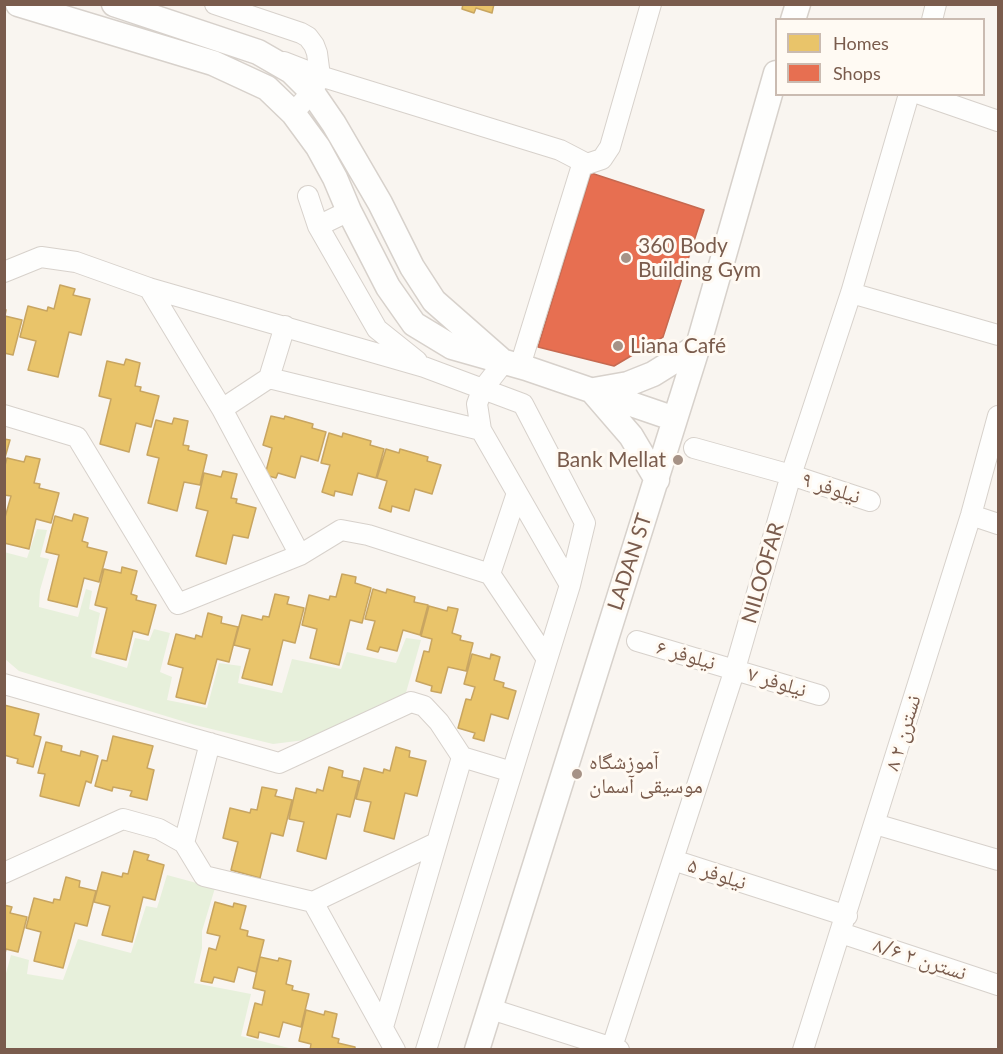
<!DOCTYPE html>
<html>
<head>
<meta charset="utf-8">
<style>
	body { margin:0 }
	#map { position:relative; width:1003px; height:1054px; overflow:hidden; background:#f9f5f0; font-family:Lato,sans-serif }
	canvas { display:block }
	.frame { position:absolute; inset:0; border:6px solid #7a5c4d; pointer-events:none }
	.legend { position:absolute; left:775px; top:18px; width:210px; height:78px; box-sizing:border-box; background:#fffaf3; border:2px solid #cabbb1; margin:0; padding:8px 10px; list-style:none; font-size:18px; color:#7a5c4d }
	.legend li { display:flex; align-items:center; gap:12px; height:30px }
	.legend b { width:30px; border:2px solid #cabbb1 }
</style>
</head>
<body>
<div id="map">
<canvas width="1003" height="1054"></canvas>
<div class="frame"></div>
<ul class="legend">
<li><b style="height:16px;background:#e9c46a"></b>Homes</li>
<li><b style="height:16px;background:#e76f51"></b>Shops</li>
</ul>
</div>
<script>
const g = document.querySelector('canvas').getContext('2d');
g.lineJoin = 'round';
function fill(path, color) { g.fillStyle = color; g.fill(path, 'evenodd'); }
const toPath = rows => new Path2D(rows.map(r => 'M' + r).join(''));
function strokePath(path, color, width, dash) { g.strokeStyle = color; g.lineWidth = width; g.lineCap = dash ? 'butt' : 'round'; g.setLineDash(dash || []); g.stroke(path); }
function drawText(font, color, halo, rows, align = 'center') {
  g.font = font + ' Lato,"Noto Naskh Arabic",sans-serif'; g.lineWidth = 6; g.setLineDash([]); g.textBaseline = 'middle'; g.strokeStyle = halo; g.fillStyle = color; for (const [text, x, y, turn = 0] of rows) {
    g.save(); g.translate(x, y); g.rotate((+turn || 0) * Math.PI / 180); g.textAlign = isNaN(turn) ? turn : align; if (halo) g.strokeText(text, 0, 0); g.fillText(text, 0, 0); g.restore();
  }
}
fill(toPath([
	[37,529,47,530,40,557,49,559,40,590,39,607,78,617,86,589,92,591,89,609,100,613,91,657,127,668,135,638,149,641,154,629,170,633,160,672,172,677,167,700,207,708,219,663,241,666,238,683,282,693,292,659,341,669,347,652,396,663,406,638,421,640,405,696,381,704,313,739,273,744,195,725,19,671,5,659,4,552,27,558],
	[167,875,215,888,202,931,202,948,194,983,251,994,241,1036,297,1050,5,1050,5,977,11,955,29,960,27,974,63,980,78,939,131,953,146,906,157,908]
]), '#e7f0db');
const homes = toPath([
	[463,4,494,4,492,13,476,8,474,13,462,9,463,4],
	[60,285,75,289,73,295,90,299,81,335,69,332,58,377,28,370,36,341,20,337,28,306,47,311,48,307,54,309,60,285],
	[4,309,6,310,5,316,22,320,13,355,4,353,4,309],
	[126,359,140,363,135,386,141,387,140,391,159,396,151,427,136,423,129,452,100,444,111,399,99,396,107,361,124,365,126,359],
	[271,416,284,419,285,416,313,424,312,428,326,432,318,461,301,456,295,478,278,473,276,478,265,475,272,448,263,445,271,416],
	[174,418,188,421,183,445,189,446,188,450,207,455,200,485,184,482,177,511,148,503,159,458,147,455,156,420,172,424,174,418],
	[329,433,342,437,343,433,371,441,370,445,384,449,376,478,358,473,352,495,335,491,334,496,322,492,330,465,321,463,329,433],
	[4,439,10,440,4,461,4,439],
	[386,449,399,453,400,449,428,457,427,461,441,465,432,494,415,489,409,511,392,506,391,512,379,508,387,481,377,478,386,449],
	[26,456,40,459,34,483,40,484,39,488,59,493,51,523,36,519,29,549,4,543,4,521,11,496,4,495,4,469,7,458,24,462,26,456],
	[223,471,237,474,231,498,237,499,236,503,256,508,248,538,233,535,226,564,196,556,208,511,196,508,204,473,221,477,223,471],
	[74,514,88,518,82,541,88,543,87,547,107,552,99,582,84,578,77,607,48,600,59,555,46,552,55,516,72,521,74,514],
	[122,567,137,571,131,594,137,596,136,600,156,605,148,635,133,631,126,660,96,653,107,608,95,605,104,569,121,573,122,567],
	[342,574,356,577,355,583,371,588,362,623,350,620,339,665,310,658,317,629,302,625,309,595,329,600,330,596,336,597,342,574],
	[373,589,386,593,387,589,415,597,414,602,428,605,420,635,403,630,397,651,380,647,378,652,367,649,375,621,365,619,373,589],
	[275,594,289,597,287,604,304,608,295,643,283,640,272,685,242,678,250,649,234,645,242,615,262,620,263,616,269,617,275,594],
	[429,606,447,611,448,607,458,609,452,633,461,636,460,640,473,643,466,671,448,667,441,693,431,691,432,686,416,681,424,651,429,652,432,639,421,636,429,606],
	[208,613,222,617,221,623,238,627,229,662,217,659,205,704,176,697,183,668,168,664,176,634,195,639,196,635,202,637,208,613],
	[472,654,490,659,491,654,500,657,494,680,504,683,503,687,516,691,508,719,491,714,484,741,473,738,475,733,458,728,466,699,471,700,475,687,464,684,472,654],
	[4,705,39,714,34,735,41,737,33,767,17,763,18,759,4,755,4,705],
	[113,736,153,746,147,768,154,770,147,800,130,796,132,791,113,787,112,791,95,786,102,760,107,761,113,736],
	[46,742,62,746,61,751,80,756,81,751,98,756,91,783,86,781,79,806,40,796,45,774,38,773,46,742],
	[396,747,410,751,409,757,426,761,417,796,405,793,394,839,364,831,371,802,356,799,364,768,383,773,384,769,390,771,396,747],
	[329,767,343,771,342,777,359,781,350,817,337,814,326,859,297,851,304,822,289,819,296,788,316,793,317,789,323,791,329,767],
	[262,787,277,790,275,796,292,800,283,836,271,833,260,878,231,870,238,842,223,838,230,808,250,813,251,809,257,810,262,787],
	[134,851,149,855,147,860,164,865,155,900,143,897,132,942,102,935,110,906,94,902,102,872,122,877,123,873,128,874,134,851],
	[66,877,80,881,79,887,96,891,87,926,75,923,63,968,34,961,41,932,26,928,34,898,53,903,54,899,60,900,66,877],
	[215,902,233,907,234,903,246,906,240,929,248,931,247,936,264,940,256,972,238,967,234,982,214,977,212,983,201,981,209,948,216,950,220,936,207,933,215,902],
	[4,905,12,907,10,913,27,917,18,952,6,949,4,957,4,905],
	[260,957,278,961,279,958,291,961,286,984,293,986,292,990,309,994,301,1027,283,1022,279,1037,259,1032,258,1038,247,1035,255,1003,262,1005,265,991,253,988,260,957],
	[306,1010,324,1015,325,1011,337,1014,332,1037,339,1039,338,1043,355,1047,355,1050,310,1050,311,1044,299,1041,306,1010]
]);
fill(homes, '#e9c46a');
strokePath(homes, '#c8a561', 1.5);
const shops = toPath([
	[591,173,704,210,663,337,614,366,538,347,591,173]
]);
fill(shops, '#e76f51');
strokePath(shops, '#c66950', 1.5);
const minor = toPath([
	[215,4,301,33,308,37,314,45,317,53,320,76,312,92,293,113],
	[932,20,936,4],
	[284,62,320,76,560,150,587,164,602,159,610,147,651,4],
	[920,94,998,121],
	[308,196,318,226,377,329,417,361],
	[318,226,349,211],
	[4,272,41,257,76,262,149,288,424,367,523,404,585,523,570,585,426,1050],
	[149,288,222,409,300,555],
	[851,293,998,335],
	[504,362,482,390,477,404,481,430,570,585],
	[520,366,583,162],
	[269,378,481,430],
	[222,409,269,378,285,326],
	[4,415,77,437,178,604,300,555,341,530,368,535,490,574,547,659],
	[694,448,791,475,870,501],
	[971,515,998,524],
	[490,574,517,493],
	[637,641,819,695],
	[4,684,279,763,411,702,424,706,439,722,462,757,383,1027],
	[462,757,512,772],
	[875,824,998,860],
	[184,843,210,743],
	[673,860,847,916],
	[4,873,123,819,159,829,184,843,204,876,313,902,436,843],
	[313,902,395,1050],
	[841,933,998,985],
	[491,1009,619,1050],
	[611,1050,735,669,791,475,851,293,909,94],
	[803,1050,971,515,998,416]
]);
const tertiary = toPath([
	[18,4,213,63,267,88,293,113,318,147,335,178,349,211,388,287,414,324,452,347,526,368,675,419],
	[114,4,258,52,291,71,312,92,334,124,380,203,412,267,434,301,500,359],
	[793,20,798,4],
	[594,390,628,384,653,374,698,346],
	[593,392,631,436,657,480],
	[477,1050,698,346,776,73]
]);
strokePath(minor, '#d7d1cb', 22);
strokePath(tertiary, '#d7d1cb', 27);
strokePath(minor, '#fefefd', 20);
strokePath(tertiary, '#fefefd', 24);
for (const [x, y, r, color] of [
	[626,258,6,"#a69286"],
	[618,346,6,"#a69286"],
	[678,460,6,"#a69286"],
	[577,774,6,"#a69286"]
]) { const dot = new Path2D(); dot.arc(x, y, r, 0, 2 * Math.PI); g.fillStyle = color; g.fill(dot); strokePath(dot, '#fffaf3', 2); }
drawText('21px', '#7a5c4d', '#fffaf3', [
	["360 Body",638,246],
	["Building Gym",638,270],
	["Liana Café",630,346],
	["Bank Mellat",666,460,"right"],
	["آموزشگاه",589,762],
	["موسیقی آسمان",589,786]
], 'left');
drawText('21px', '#7a5c4d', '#fffaf3', [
	["۹ نیلوفر",831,488,18],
	["LADAN ST",630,562,-72],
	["NILOOFAR",763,573,-74],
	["۶ نیلوفر",686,655,16],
	["۷ نیلوفر",777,682,17],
	["۸ نسترن ۲",903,733,-73],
	["۵ نیلوفر",717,874,18],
	["۸/۶ نسترن ۲",920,959,18]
]);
</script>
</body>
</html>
